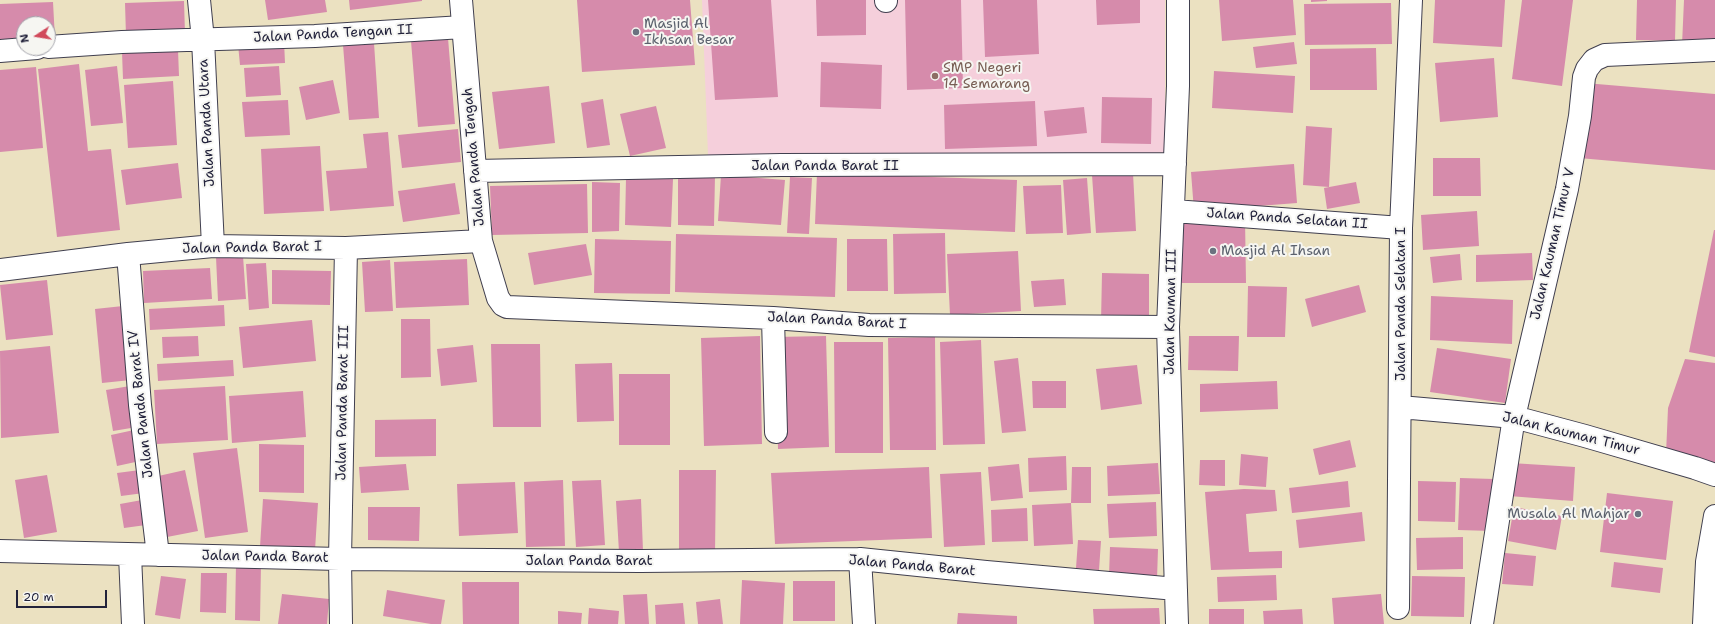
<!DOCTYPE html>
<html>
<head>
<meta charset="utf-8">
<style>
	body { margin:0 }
	#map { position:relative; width:1715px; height:624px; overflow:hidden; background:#ebe1c1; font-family:"Shantell Sans",sans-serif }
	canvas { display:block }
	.north { position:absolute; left:16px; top:16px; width:40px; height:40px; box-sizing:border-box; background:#f6f6f2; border:1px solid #a1a1a9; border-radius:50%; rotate:258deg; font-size:11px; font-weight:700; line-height:16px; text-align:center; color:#22223b }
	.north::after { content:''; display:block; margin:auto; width:14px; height:18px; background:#d1495b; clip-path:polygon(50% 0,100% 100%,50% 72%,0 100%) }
	.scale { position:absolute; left:16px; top:590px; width:91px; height:18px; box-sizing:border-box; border:2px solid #22223b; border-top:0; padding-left:5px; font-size:12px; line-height:14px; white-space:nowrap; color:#22223b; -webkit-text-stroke:3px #f6f6f2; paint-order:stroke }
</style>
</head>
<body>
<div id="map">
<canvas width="1715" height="624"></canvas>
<div class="north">N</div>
<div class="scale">20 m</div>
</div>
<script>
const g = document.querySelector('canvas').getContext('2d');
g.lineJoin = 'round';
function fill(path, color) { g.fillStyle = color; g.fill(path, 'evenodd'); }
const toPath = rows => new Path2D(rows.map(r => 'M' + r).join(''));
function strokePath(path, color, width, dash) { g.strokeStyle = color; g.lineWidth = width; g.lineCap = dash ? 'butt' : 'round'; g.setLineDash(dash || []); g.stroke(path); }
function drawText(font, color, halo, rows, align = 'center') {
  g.font = font + ' "Shantell Sans",sans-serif'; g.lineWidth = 4; g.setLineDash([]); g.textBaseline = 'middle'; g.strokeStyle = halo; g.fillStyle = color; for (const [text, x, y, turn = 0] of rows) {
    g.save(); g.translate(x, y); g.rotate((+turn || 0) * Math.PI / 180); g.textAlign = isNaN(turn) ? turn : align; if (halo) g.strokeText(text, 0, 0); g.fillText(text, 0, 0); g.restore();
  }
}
fill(toPath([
	[702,0,1165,0,1165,152,1084,160,931,161,708,155]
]), '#f5cfdb');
fill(toPath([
	[265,0,325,0,327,12,268,20],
	[349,0,422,0,422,1,350,10],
	[577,0,690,0,695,65,582,72],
	[708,0,771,0,778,97,715,100],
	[816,0,866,0,866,35,817,36],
	[905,0,961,0,963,88,907,90],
	[983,0,1037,0,1039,54,985,57],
	[1096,0,1140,0,1140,23,1097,25],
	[1219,0,1293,0,1296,35,1222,41],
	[1311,0,1327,0,1327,1,1311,2],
	[1435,0,1505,0,1502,47,1433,43],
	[1522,0,1573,0,1562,86,1512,79],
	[1637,0,1676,0,1675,41,1636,40],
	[1684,0,1715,0,1715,47,1682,45],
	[184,1,185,34,126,36,125,3],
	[53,2,55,39,48,40,48,24,24,24,24,41,0,42,0,4],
	[1391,3,1392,44,1305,45,1304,4],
	[448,38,455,124,418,127,411,41],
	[284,41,285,63,240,65,238,44],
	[1294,42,1297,64,1256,68,1253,47],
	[374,43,379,118,349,120,343,45],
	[1376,48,1377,90,1310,90,1310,49],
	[178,50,179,76,123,79,122,52],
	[1494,58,1498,117,1440,122,1435,63],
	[821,62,882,65,881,109,820,107],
	[79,64,88,151,111,149,120,230,57,237,38,69],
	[117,66,123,123,91,126,85,70],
	[279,66,281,95,246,97,244,68],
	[36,67,43,148,0,152,0,70],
	[1214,71,1295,76,1293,113,1212,108],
	[333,80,340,113,306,120,299,87],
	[173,81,177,145,128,148,124,85],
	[1585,83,1715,94,1715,170,1579,158],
	[549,86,555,143,499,149,492,92],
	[1102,97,1152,98,1151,144,1101,143],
	[603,99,610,145,587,148,581,103],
	[288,100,290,135,245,137,242,102],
	[1035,101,1037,146,945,149,944,105],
	[656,106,666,148,630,156,620,114],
	[1084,107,1087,133,1047,137,1044,111],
	[1306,126,1332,128,1329,187,1303,185],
	[458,129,461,162,402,168,398,135],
	[388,132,394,206,330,211,326,171,367,168,363,134],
	[320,146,324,211,264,214,261,149],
	[1433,158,1480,158,1481,196,1433,196],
	[178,163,182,198,126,205,121,170],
	[1294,164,1297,203,1194,211,1191,172],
	[817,173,1017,180,1015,232,815,224],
	[1133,173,1136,231,1096,233,1092,175],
	[678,174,715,175,714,226,678,225],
	[721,175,785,180,781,225,718,221],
	[790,177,812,178,809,234,787,233],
	[626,178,673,179,671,227,625,225],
	[1087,178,1091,233,1067,235,1063,180],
	[592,182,620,183,619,231,592,232],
	[1356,182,1360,203,1327,209,1324,188],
	[455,183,460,214,403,222,398,191],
	[587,184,588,233,492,235,490,186],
	[1061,185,1063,233,1026,234,1023,186],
	[1477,211,1479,246,1423,250,1421,215],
	[1245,218,1246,283,1182,283,1181,219],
	[1714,230,1715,230,1715,357,1689,352],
	[945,233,946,293,894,294,893,234],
	[676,234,837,238,835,297,675,292],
	[595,239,671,241,670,294,594,293],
	[847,239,887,239,888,291,847,291],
	[586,244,592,275,534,285,528,253],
	[1018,251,1021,311,950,315,947,254],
	[1532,253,1533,280,1476,282,1476,255],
	[1460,254,1462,280,1433,283,1430,257],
	[243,256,246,299,218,301,216,257],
	[467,259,469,305,396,308,394,262],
	[390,260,393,311,365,312,362,262],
	[266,263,269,308,249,310,246,264],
	[210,268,212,299,144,303,143,271],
	[272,270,331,271,330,305,272,304],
	[1102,273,1149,274,1149,324,1101,322],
	[1064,279,1066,305,1034,307,1031,281],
	[47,280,53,335,6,340,0,285],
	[1359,285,1366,312,1312,327,1305,299],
	[1248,286,1287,287,1285,337,1247,337],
	[1431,296,1513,300,1512,344,1430,340],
	[224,305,225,326,150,330,149,309],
	[123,306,131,380,102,383,95,309],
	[401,319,430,319,431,377,401,378],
	[312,320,316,361,243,368,239,327],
	[198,336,199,356,163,358,162,337],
	[760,336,762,444,704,446,701,338],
	[826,336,829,447,778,449,775,337],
	[1189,336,1239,336,1238,371,1188,370],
	[935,337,936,450,890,450,888,338],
	[981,340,985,444,943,445,940,342],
	[834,342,883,342,883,453,835,453],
	[491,344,540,344,541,427,493,427],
	[473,345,477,382,441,386,437,349],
	[50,346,59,433,1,438,0,351],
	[1437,348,1511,359,1505,403,1430,392],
	[1018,358,1026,431,1002,433,994,361],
	[1685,359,1715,363,1715,463,1666,454,1668,408],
	[233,360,234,376,158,381,157,364],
	[612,363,614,421,577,422,575,364],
	[1137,365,1142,404,1101,410,1096,369],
	[619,374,670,374,670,445,619,445],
	[1032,381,1066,381,1066,408,1033,408],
	[1277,381,1278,409,1200,412,1200,384],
	[130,386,137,427,113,431,106,390],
	[225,386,228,440,157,444,154,390],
	[303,391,306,437,232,443,229,396],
	[436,419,436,456,375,457,375,420],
	[134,430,140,461,117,466,111,435],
	[1350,440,1356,467,1319,475,1313,449],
	[259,444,304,445,304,493,259,492],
	[237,448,248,532,205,538,193,453],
	[1241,454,1268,457,1266,487,1239,485],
	[1066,456,1067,490,1029,492,1028,458],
	[1200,460,1225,460,1225,486,1199,485],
	[1158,463,1160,494,1108,496,1107,466],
	[1511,463,1575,467,1573,501,1509,496],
	[406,464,409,490,361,493,359,467],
	[1019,464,1023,498,991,501,988,467],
	[929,467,932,538,775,544,771,473],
	[1072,467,1091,467,1091,503,1071,503],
	[140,470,144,493,121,496,117,473],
	[185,470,198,531,167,537,154,477],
	[679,470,716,470,715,554,679,553],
	[981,472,985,545,944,547,940,474],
	[47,475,57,532,24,538,15,480],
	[1460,478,1494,479,1492,531,1458,530],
	[563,480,565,546,526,547,524,482],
	[601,480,605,545,576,547,572,481],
	[1348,481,1350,507,1292,513,1289,488],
	[1418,481,1456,482,1455,522,1418,521],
	[515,482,518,533,459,536,457,484],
	[1244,489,1275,490,1277,511,1246,514,1249,552,1282,551,1282,568,1211,570,1205,492],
	[1607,493,1673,501,1666,560,1600,552],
	[263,499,318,503,315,550,260,547],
	[641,499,643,551,619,552,616,501],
	[142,500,146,525,124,528,120,504],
	[1156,502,1157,536,1109,538,1107,504],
	[1071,503,1073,544,1034,546,1032,505],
	[368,507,420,507,419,541,368,540],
	[1514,507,1562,516,1556,550,1508,541],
	[1027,508,1028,541,992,542,991,510],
	[1362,512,1365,541,1299,548,1296,520],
	[1463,537,1463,569,1417,570,1416,538],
	[1078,540,1101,541,1099,570,1076,568],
	[1110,547,1158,549,1157,579,1109,576],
	[1505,553,1536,556,1533,586,1502,584],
	[1614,562,1663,568,1660,593,1611,587],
	[236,563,261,564,260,621,235,620],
	[201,573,227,573,226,613,200,612],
	[1276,575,1277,600,1218,602,1217,577],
	[161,576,186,579,180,619,155,615],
	[1412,576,1465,577,1464,617,1411,616],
	[742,580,785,583,783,624,740,624],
	[793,581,835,581,835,621,793,621],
	[462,582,519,582,519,624,463,624],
	[387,590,445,600,441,624,431,624,383,616],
	[282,594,329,599,327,624,278,624],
	[647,594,649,624,625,624,623,595],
	[1381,594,1384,624,1334,624,1332,598],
	[720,599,723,624,698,624,696,602],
	[683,603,685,624,656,624,655,605],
	[589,608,619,611,618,624,588,624],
	[1159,608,1160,624,1094,624,1093,609],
	[1209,609,1244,609,1244,624,1209,624],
	[1302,609,1303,624,1264,624,1263,611],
	[558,611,582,613,581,624,558,624],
	[958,613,1017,616,1017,624,957,624]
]), '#d68bab');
const minor = toPath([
	[199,0,203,40,213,246],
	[461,0,481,241,498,298,503,305,507,307,773,318,869,325,1168,327],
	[886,1,886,0],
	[48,47,122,42,315,36,463,27],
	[0,51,37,48],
	[475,171,781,165,1175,164],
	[1174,211,1401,228],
	[128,254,140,405,158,555],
	[0,270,128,254,213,246,346,248,481,241],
	[773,318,776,432],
	[1400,407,1514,417,1585,436,1695,468,1715,475],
	[0,551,340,559,640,561,860,559,986,572,1176,589],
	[130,555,133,624],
	[860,559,864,624],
	[1398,608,1401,228,1411,0],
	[341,624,340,559,346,248],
	[1177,624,1168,327,1178,86,1178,0],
	[1482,624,1514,417,1567,189,1580,116,1584,77,1587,69,1594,60,1605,55,1715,50],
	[1704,624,1707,562,1715,516]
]);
strokePath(minor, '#403f4f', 24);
strokePath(minor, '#fff', 22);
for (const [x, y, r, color] of [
	[636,32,4,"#6b7280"],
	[935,76,4,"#8d6e63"],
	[1213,251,4,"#6b7280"],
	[1638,514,4,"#6b7280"]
]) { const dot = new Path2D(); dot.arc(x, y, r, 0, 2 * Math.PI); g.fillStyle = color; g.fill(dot); strokePath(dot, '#f6f6f2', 1.5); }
drawText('14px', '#5b616d', '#f6f6f2', [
	["Masjid Al",644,24],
	["Ikhsan Besar",644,40],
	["Masjid Al Ihsan",1221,251],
	["Musala Al Mahjar",1630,514,"right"]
], 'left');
drawText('14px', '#22223b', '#f6f6f2', [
	["Jalan Panda Tengan II",333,34,-3],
	["Jalan Panda Utara",207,123,-93],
	["Jalan Panda Tengah",474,157,-95],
	["Jalan Panda Barat II",825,166],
	["Jalan Panda Selatan II",1287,219,4],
	["Jalan Kauman Timur V",1553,244,-77],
	["Jalan Panda Barat I",252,248,-1],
	["Jalan Panda Selatan I",1401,304,-90],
	["Jalan Kauman III",1171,312,-89],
	["Jalan Panda Barat I",837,321,3],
	["Jalan Panda Barat III",343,403,-89],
	["Jalan Panda Barat IV",141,404,-96],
	["Jalan Kauman Timur",1571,434,14],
	["Jalan Panda Barat",265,557,1],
	["Jalan Panda Barat",589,561],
	["Jalan Panda Barat",912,566,5]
]);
drawText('14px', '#785e54', '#f6f6f2', [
	["SMP Negeri",943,68],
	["14 Semarang",943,84]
], 'left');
</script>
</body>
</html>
